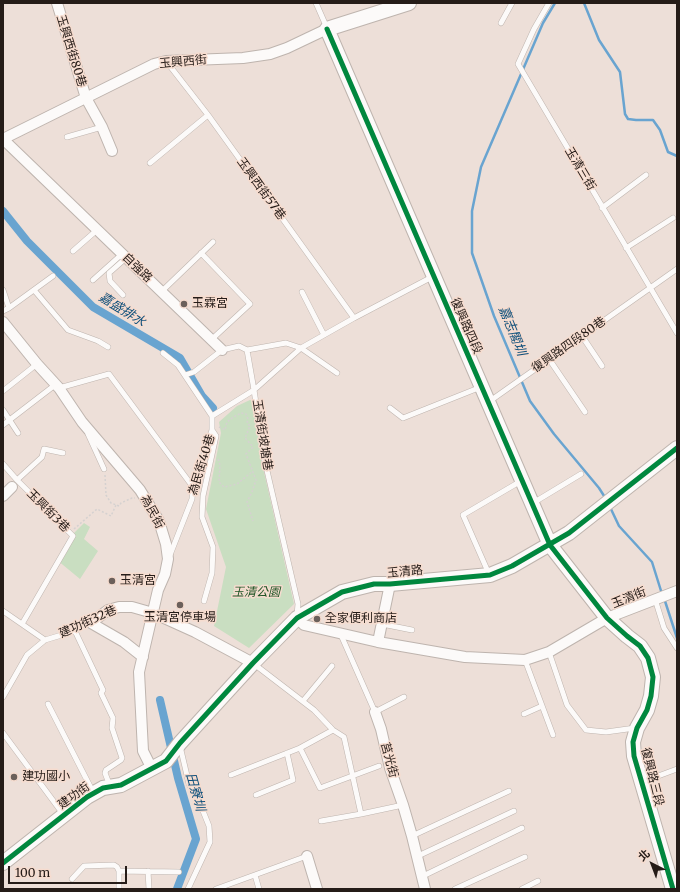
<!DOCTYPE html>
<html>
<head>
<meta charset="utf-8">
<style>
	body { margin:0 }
	#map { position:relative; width:680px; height:892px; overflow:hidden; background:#eddfd8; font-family:Merriweather,"Noto Sans TC",serif }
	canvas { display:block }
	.frame { position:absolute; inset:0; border:4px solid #251c18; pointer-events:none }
	.north { position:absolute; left:632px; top:844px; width:40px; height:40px; -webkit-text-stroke:3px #f6dccf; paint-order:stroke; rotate:318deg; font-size:11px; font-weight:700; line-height:16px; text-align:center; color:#251c18 }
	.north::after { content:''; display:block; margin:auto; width:14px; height:18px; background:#251c18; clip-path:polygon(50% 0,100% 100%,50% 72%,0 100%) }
	.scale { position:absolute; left:8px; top:866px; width:119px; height:18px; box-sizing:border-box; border:2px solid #251c18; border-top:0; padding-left:5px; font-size:12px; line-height:14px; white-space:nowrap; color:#251c18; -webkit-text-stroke:3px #f6dccf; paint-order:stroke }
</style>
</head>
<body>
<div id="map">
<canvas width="680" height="892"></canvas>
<div class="frame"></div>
<div class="north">北</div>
<div class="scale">100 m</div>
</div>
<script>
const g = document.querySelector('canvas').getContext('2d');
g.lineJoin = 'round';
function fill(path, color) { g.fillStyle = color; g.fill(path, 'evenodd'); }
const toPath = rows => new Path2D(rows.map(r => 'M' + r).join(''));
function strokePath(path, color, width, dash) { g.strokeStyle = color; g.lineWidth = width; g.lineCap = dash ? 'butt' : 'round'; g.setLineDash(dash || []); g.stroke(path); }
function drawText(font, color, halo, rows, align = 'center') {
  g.font = font + ' Merriweather,"Noto Sans TC",serif'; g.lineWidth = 3; g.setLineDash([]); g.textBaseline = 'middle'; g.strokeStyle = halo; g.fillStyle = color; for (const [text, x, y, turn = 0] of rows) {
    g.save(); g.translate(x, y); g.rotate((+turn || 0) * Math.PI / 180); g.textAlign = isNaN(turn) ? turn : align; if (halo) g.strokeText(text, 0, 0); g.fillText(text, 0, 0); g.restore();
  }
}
fill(toPath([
	[250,400,255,402,261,459,294,604,249,648,214,626,226,567,206,509,221,433,219,422,237,406],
	[84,523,90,527,84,539,98,551,80,579,57,560,71,536]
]), '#c9dec1');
strokePath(toPath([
	[555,3,543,23,481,167,472,211,472,253,494,316,530,401,554,434,599,488,606,499],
	[584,3,599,40,620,72,625,114,628,119,636,120,653,120,660,130,668,152,677,156],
	[610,507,619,526,652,562,662,594],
	[664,598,677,638]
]), '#69a4d0', 2.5);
strokePath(toPath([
	[3,211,27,241,93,307,180,358,202,396,213,408],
	[160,700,178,778,196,839,177,889]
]), '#69a4d0', 8);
const lane = toPath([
	[316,3,327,28],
	[549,3,534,29,518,64,677,333],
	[501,23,512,3],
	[166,61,208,115,354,318],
	[67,137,102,127],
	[150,163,208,115],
	[602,208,646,175],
	[626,248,673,218],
	[73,251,97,230],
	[201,253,250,304,211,340],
	[93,280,122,254],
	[3,290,9,308],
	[34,290,68,330,98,341,108,347],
	[161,292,213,242],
	[302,292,324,335],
	[123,295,110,281,109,273,126,258],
	[3,311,9,308,53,276],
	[582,336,602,366],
	[247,350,286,343,301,348,337,373],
	[163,353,178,365,212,416],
	[549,359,585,412],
	[59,388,109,374,193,487],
	[3,391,37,364],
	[490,401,677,269],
	[390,408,403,418,481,387],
	[3,410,18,433],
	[3,425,55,385],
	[88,434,104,469],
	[3,464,17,480,73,536,22,624],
	[17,480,42,457,44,449,63,453],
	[533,503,581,474],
	[170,555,192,499,193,487,212,430,212,416,254,390,247,350,239,346,222,350,194,372,185,375],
	[489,574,463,515,521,481],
	[655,599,664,628,677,648],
	[204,601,212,573,213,547,202,517,203,496,216,436,212,430],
	[3,611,45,640],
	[297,615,298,604,265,462,254,390,301,348,354,318,432,277],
	[382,624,412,630],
	[75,631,103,690,101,693,113,718,112,728,122,758,121,760,106,770,105,773,110,786],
	[341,635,375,712,404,697],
	[549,652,567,705,586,730,606,732,635,728],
	[525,660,553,735],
	[254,664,314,710,333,730,344,737,361,814],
	[3,697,27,655,45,640,75,631,80,625,91,623],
	[303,701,332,666],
	[48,704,93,792],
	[524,714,542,706],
	[3,733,63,814],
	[180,746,189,784,197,796,209,826,210,842,188,889],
	[300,748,320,788,379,766],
	[231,775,300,748,333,730],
	[642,782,677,769],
	[256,795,293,780,287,753],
	[321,821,361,814,403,805],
	[412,836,509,791],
	[418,856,514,811],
	[119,871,179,872],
	[148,871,149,889],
	[255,875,259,889],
	[423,876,522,828],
	[72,879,84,866,114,865,117,867,119,871,119,889],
	[216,889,307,856],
	[455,889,525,857],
	[522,889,538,881]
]);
const street = toPath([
	[57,3,86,98,102,127,112,151],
	[3,322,37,364,59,388,82,422,140,490,159,521,166,544,168,559,165,574,158,590,139,672,143,751,152,769],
	[222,350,3,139,154,64,166,61,243,58,270,54,287,48,327,29],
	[3,496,12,487],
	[297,618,304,625,378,642,465,657,525,660,549,652,607,618,677,591],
	[378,642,390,584],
	[143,657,124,642,91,623,108,610,119,607,132,607,153,613,195,632,253,663],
	[375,712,381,729,390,768,403,805,412,836,425,889],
	[307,856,317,889]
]);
const secondary = toPath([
	[409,3,327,29,550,545,607,618,627,636,640,646,648,658,653,677,651,696,647,710,637,728,633,742,634,756,673,889],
	[3,863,87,797,103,788,121,785,166,761,180,743,253,663,297,618,342,592,374,584,390,584,490,575,512,566,569,533,677,448]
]);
strokePath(lane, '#beb4ae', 6);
strokePath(street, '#beb4ae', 12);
strokePath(secondary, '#beb4ae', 16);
strokePath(toPath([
	[219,427,225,430,227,422,232,418,241,413,246,414,248,419,247,423,250,426,245,438,253,447,246,454,256,480,252,492,247,502,253,521],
	[218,459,220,465,219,482,224,487,237,484,253,471],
	[105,475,106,495,111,503,119,506,121,503,132,498,135,498],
	[74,529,97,509,111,516,116,505]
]), '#d5d1d0', 1.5, [2, 2]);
strokePath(lane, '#fcfaf9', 5);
strokePath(street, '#fcfaf9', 10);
strokePath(secondary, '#fcfaf9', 14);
strokePath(toPath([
	[327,29,550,545,607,618,627,636,640,646,648,658,653,677,651,696,647,710,637,728,633,742,634,756,673,889],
	[3,863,87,797,103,788,121,785,166,761,180,743,253,663,297,618,342,592,374,584,390,584,490,575,512,566,569,533,677,448]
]), '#00873e', 5);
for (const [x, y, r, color] of [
	[184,304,4,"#6b605b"],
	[112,581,4,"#6b605b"],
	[180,605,4,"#6b605b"],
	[317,619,4,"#6b605b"],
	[14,777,4,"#6b605b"]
]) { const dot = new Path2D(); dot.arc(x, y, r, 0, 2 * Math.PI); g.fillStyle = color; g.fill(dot); strokePath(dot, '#f6dccf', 1.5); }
drawText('12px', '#251c18', '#f6dccf', [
	["玉興西街80巷",71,51,73],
	["玉興西街",183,62,-5],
	["玉清三街",580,169,59],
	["玉興西街57巷",261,189,54],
	["自強路",137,268,44],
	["復興路四段",466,326,66],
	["復興路四段80巷",569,345,-35],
	["玉清街坡塘巷",262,435,81],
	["為民街40巷",202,465,-73],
	["玉興街3巷",48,511,45],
	["為民街",152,512,62],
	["玉清路",405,572,-5],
	["玉清街",629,598,-22],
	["建功街32巷",88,622,-24],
	["莒光街",389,760,75],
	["復興路三段",652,777,76],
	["建功街",74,796,-36]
]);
drawText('12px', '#251c18', '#f6dccf', [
	["玉霖宮",192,304],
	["玉清宮",120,581],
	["玉清宮停車場",180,618,"center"],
	["全家便利商店",325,619],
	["建功國小",22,777]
], 'left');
drawText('italic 12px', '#1e5526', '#f6dccf', [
	["玉清公園",256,593]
]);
drawText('italic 13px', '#0e507c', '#f6dccf', [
	["嘉盛排水",122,310,32],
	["嘉志閣圳",512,331,68],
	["田寮圳",195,792,74]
]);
</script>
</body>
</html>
